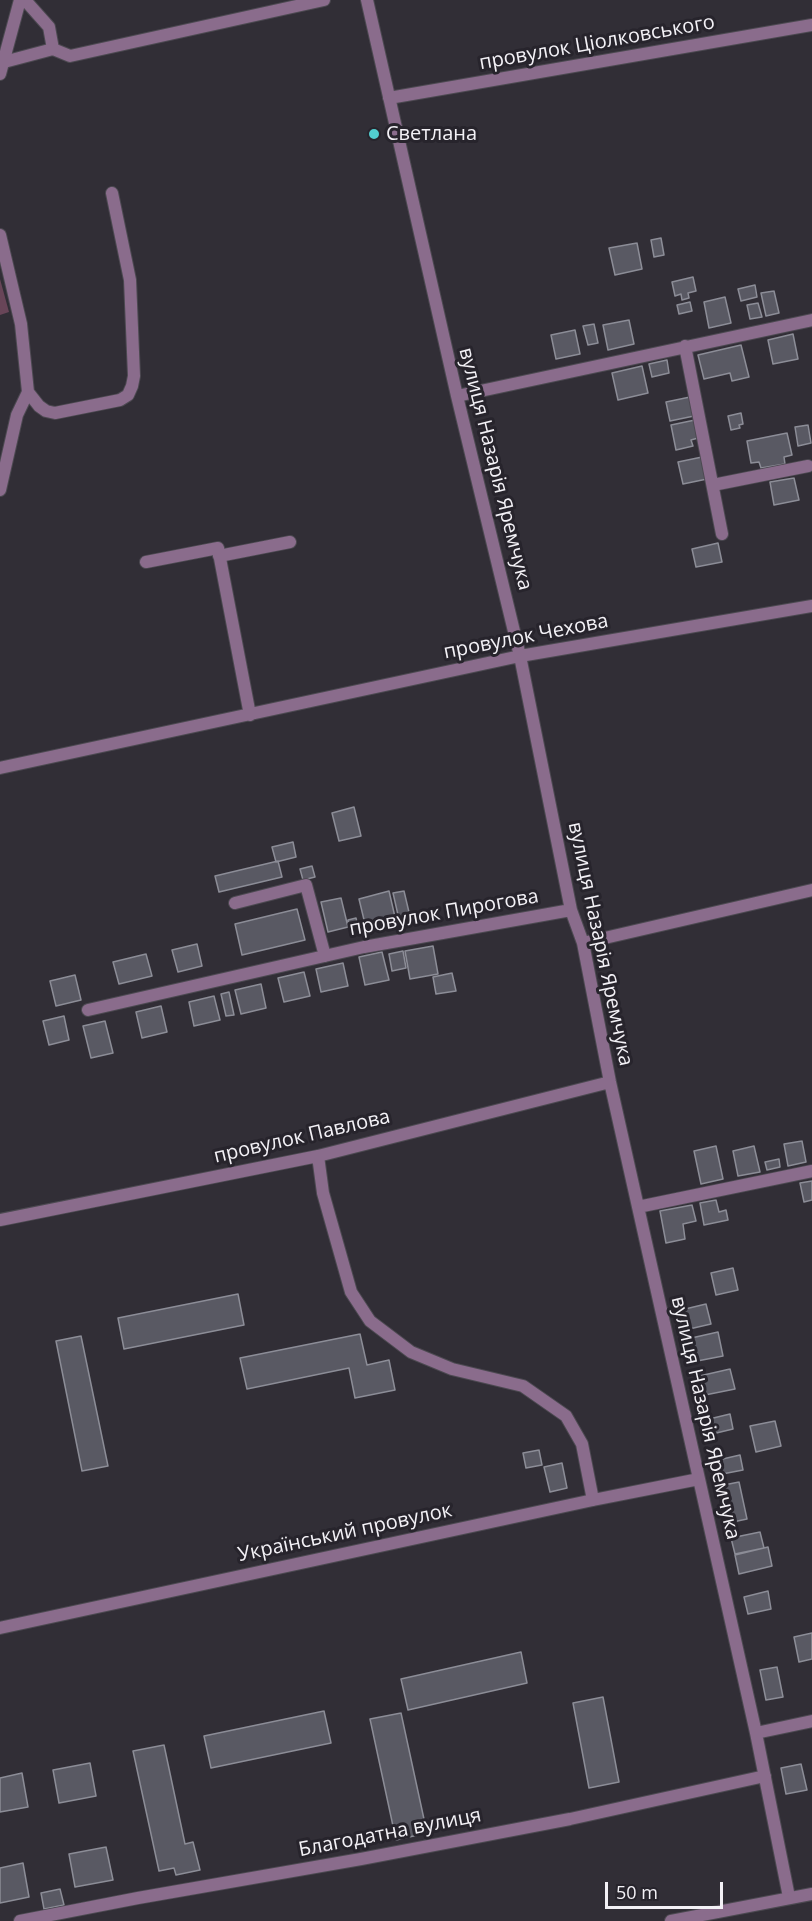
<!DOCTYPE html>
<html>
<head>
<meta charset="utf-8">
<style>
	body { margin:0 }
	#map { position:relative; width:812px; height:1921px; overflow:hidden; background:#312e36; font-family:"Open Sans",sans-serif }
	canvas { display:block }
	.scale { position:absolute; left:605px; top:1882px; width:118px; height:27px; box-sizing:border-box; border:3px solid #f3f1f6; border-top:0; padding-left:8px; font-size:18px; line-height:21px; white-space:nowrap; color:#f3f1f6; -webkit-text-stroke:4px #27242c; paint-order:stroke }
</style>
</head>
<body>
<div id="map">
<canvas width="812" height="1921"></canvas>
<div class="scale">50 m</div>
</div>
<script>
const g = document.querySelector('canvas').getContext('2d');
g.lineJoin = 'round';
function fill(path, color) { g.fillStyle = color; g.fill(path, 'evenodd'); }
const toPath = rows => new Path2D(rows.map(r => 'M' + r).join(''));
function strokePath(path, color, width, dash) { g.strokeStyle = color; g.lineWidth = width; g.lineCap = dash ? 'butt' : 'round'; g.setLineDash(dash || []); g.stroke(path); }
function drawText(font, color, halo, rows, align = 'center') {
  g.font = font + ' "Open Sans",sans-serif'; g.lineWidth = 6; g.setLineDash([]); g.textBaseline = 'middle'; g.strokeStyle = halo; g.fillStyle = color; for (const [text, x, y, turn = 0] of rows) {
    g.save(); g.translate(x, y); g.rotate((+turn || 0) * Math.PI / 180); g.textAlign = isNaN(turn) ? turn : align; if (halo) g.strokeText(text, 0, 0); g.fillText(text, 0, 0); g.restore();
  }
}
fill(toPath([
	[0,279,9,312,0,315]
]), '#684558');
const building = toPath([
	[661,238,664,255,654,257,651,240,661,238],
	[637,243,642,269,615,275,609,248,637,243],
	[693,277,696,291,688,293,689,298,682,300,681,294,675,296,672,282,693,277],
	[755,285,757,297,741,301,738,289,755,285],
	[774,291,779,313,766,316,761,293,774,291],
	[725,297,731,323,709,328,704,302,725,297],
	[690,302,692,311,679,314,677,305,690,302],
	[758,303,762,317,750,319,747,305,758,303],
	[629,320,634,344,608,350,603,325,629,320],
	[594,324,598,343,588,345,583,326,594,324],
	[575,330,580,354,556,359,551,335,575,330],
	[793,334,798,359,773,364,768,340,793,334],
	[741,345,749,377,732,381,730,373,704,379,698,355,741,345],
	[667,360,669,373,652,377,649,364,667,360],
	[642,366,648,393,618,400,612,373,642,366],
	[690,397,694,416,670,421,666,402,690,397],
	[741,413,743,424,739,425,740,428,731,430,728,416,741,413],
	[695,420,698,438,691,440,693,446,676,450,671,425,695,420],
	[808,425,811,443,798,446,795,427,808,425],
	[787,433,792,455,784,457,785,464,761,468,759,462,751,463,747,441,787,433],
	[702,457,707,479,683,484,678,462,702,457],
	[794,478,799,500,774,505,770,482,794,478],
	[718,543,722,562,696,567,692,549,718,543],
	[354,807,361,836,339,841,332,813,354,807],
	[293,842,296,857,276,862,272,847,293,842],
	[278,861,282,877,219,892,215,876,278,861],
	[312,866,315,877,303,880,300,869,312,866],
	[389,891,395,917,365,924,359,899,389,891],
	[404,891,412,925,401,928,393,893,404,891],
	[341,898,348,927,328,932,321,902,341,898],
	[297,909,305,940,242,955,235,924,297,909],
	[356,918,359,932,351,934,348,920,356,918],
	[197,944,202,966,178,972,172,950,197,944],
	[433,946,438,974,410,979,405,951,433,946],
	[403,951,406,968,392,971,389,954,403,951],
	[382,952,389,980,365,985,359,957,382,952],
	[146,954,152,976,119,984,113,962,146,954],
	[343,963,348,986,321,992,316,969,343,963],
	[304,972,310,996,284,1002,278,978,304,972],
	[452,973,456,991,436,994,433,977,452,973],
	[75,975,81,1000,56,1006,50,981,75,975],
	[261,984,266,1008,241,1014,235,990,261,984],
	[229,992,234,1015,226,1016,221,994,229,992],
	[214,996,220,1020,194,1026,189,1002,214,996],
	[161,1006,167,1032,142,1038,136,1012,161,1006],
	[64,1016,69,1040,49,1045,43,1021,64,1016],
	[105,1021,113,1053,91,1058,83,1026,105,1021],
	[802,1141,806,1162,788,1166,784,1144,802,1141],
	[716,1146,723,1179,701,1184,694,1151,716,1146],
	[754,1146,760,1172,738,1176,733,1151,754,1146],
	[779,1159,780,1167,767,1170,765,1162,779,1159],
	[812,1181,812,1200,804,1202,800,1183,812,1181],
	[716,1200,719,1212,726,1210,728,1220,704,1225,700,1203,716,1200],
	[692,1205,696,1221,683,1224,685,1239,666,1243,660,1211,692,1205],
	[733,1268,738,1290,716,1295,711,1273,733,1268],
	[238,1294,244,1325,124,1349,118,1318,238,1294],
	[706,1304,711,1324,685,1330,681,1310,706,1304],
	[718,1332,723,1356,692,1362,687,1339,718,1332],
	[360,1334,367,1365,389,1360,395,1390,355,1398,349,1368,247,1389,240,1358,360,1334],
	[81,1336,108,1466,82,1471,56,1341,81,1336],
	[730,1369,735,1389,700,1396,695,1377,730,1369],
	[730,1414,733,1429,708,1435,705,1420,730,1414],
	[775,1421,781,1446,756,1452,750,1426,775,1421],
	[539,1450,542,1465,526,1468,523,1453,539,1450],
	[740,1455,743,1470,717,1475,714,1461,740,1455],
	[562,1463,567,1488,550,1492,544,1467,562,1463],
	[739,1482,747,1519,728,1523,719,1486,739,1482],
	[760,1532,764,1548,735,1554,731,1538,760,1532],
	[768,1547,772,1566,739,1574,735,1555,768,1547],
	[768,1591,771,1609,748,1614,744,1597,768,1591],
	[812,1633,812,1659,799,1662,794,1637,812,1633],
	[521,1652,527,1683,408,1710,401,1679,521,1652],
	[777,1667,783,1697,766,1700,760,1670,777,1667],
	[603,1697,619,1782,589,1788,573,1703,603,1697],
	[324,1711,331,1743,211,1768,204,1736,324,1711],
	[401,1713,427,1833,396,1840,370,1719,401,1713],
	[164,1745,185,1844,193,1842,200,1870,176,1875,174,1868,159,1871,133,1751,164,1745],
	[90,1763,96,1796,59,1803,53,1770,90,1763],
	[801,1764,807,1790,786,1794,781,1768,801,1764],
	[22,1773,28,1807,0,1812,0,1778,22,1773],
	[106,1847,113,1880,75,1887,69,1854,106,1847],
	[23,1863,29,1897,0,1903,0,1868,23,1863],
	[60,1889,64,1905,44,1909,41,1893,60,1889]
]);
fill(building, '#595963');
strokePath(building, '#8c8d97', 1.5);
const minor = toPath([
	[25,0,49,27,53,49],
	[367,0,457,396,520,656,571,910,583,943,610,1082,756,1733,789,1897],
	[4,62,53,49,70,56,324,0],
	[0,74,20,0],
	[389,98,812,25],
	[0,235,21,324,28,392,17,415,0,490],
	[685,346,722,534],
	[28,392,39,406,46,411,55,413,120,400,128,395,132,386,134,376,130,280,112,193],
	[457,396,812,320],
	[713,485,808,466],
	[219,556,290,542],
	[146,562,218,548,250,715],
	[0,768,520,656,812,606],
	[235,903,306,885,325,956],
	[583,943,812,890],
	[88,1010,364,947,571,910],
	[318,1156,323,1193,351,1292,370,1321,411,1352,452,1369,523,1386,566,1416,582,1444,593,1500],
	[638,1207,812,1171],
	[0,1220,318,1156,610,1082],
	[0,1628,593,1500,699,1479],
	[756,1733,812,1721],
	[20,1921,138,1898,361,1859,570,1819,765,1776]
]);
const tertiary = toPath([
	[671,1921,812,1894]
]);
strokePath(minor, '#4c4951', 14);
strokePath(tertiary, '#4c4951', 14);
strokePath(minor, '#8a6c8c', 12);
strokePath(tertiary, '#8a6c8c', 12);
for (const [x, y, r, color] of [
	[374,134,6,"#52cdcf"]
]) { const dot = new Path2D(); dot.arc(x, y, r, 0, 2 * Math.PI); g.fillStyle = color; g.fill(dot); strokePath(dot, '#27242c', 2); }
drawText('20px', '#f3f1f6', '#27242c', [
	["провулок Ціолковського",597,43,-10],
	["вулиця Назарія Яремчука",495,469,76],
	["провулок Чехова",526,637,-11],
	["провулок Пирогова",444,913,-10],
	["вулиця Назарія Яремчука",600,944,78],
	["провулок Павлова",302,1137,-13],
	["вулиця Назарія Яремчука",705,1418,77],
	["Український провулок",345,1533,-12],
	["Благодатна вулиця",390,1833,-11]
]);
drawText('20px', '#f3f1f6', '#27242c', [
	["Светлана",386,134]
], 'left');
</script>
</body>
</html>
